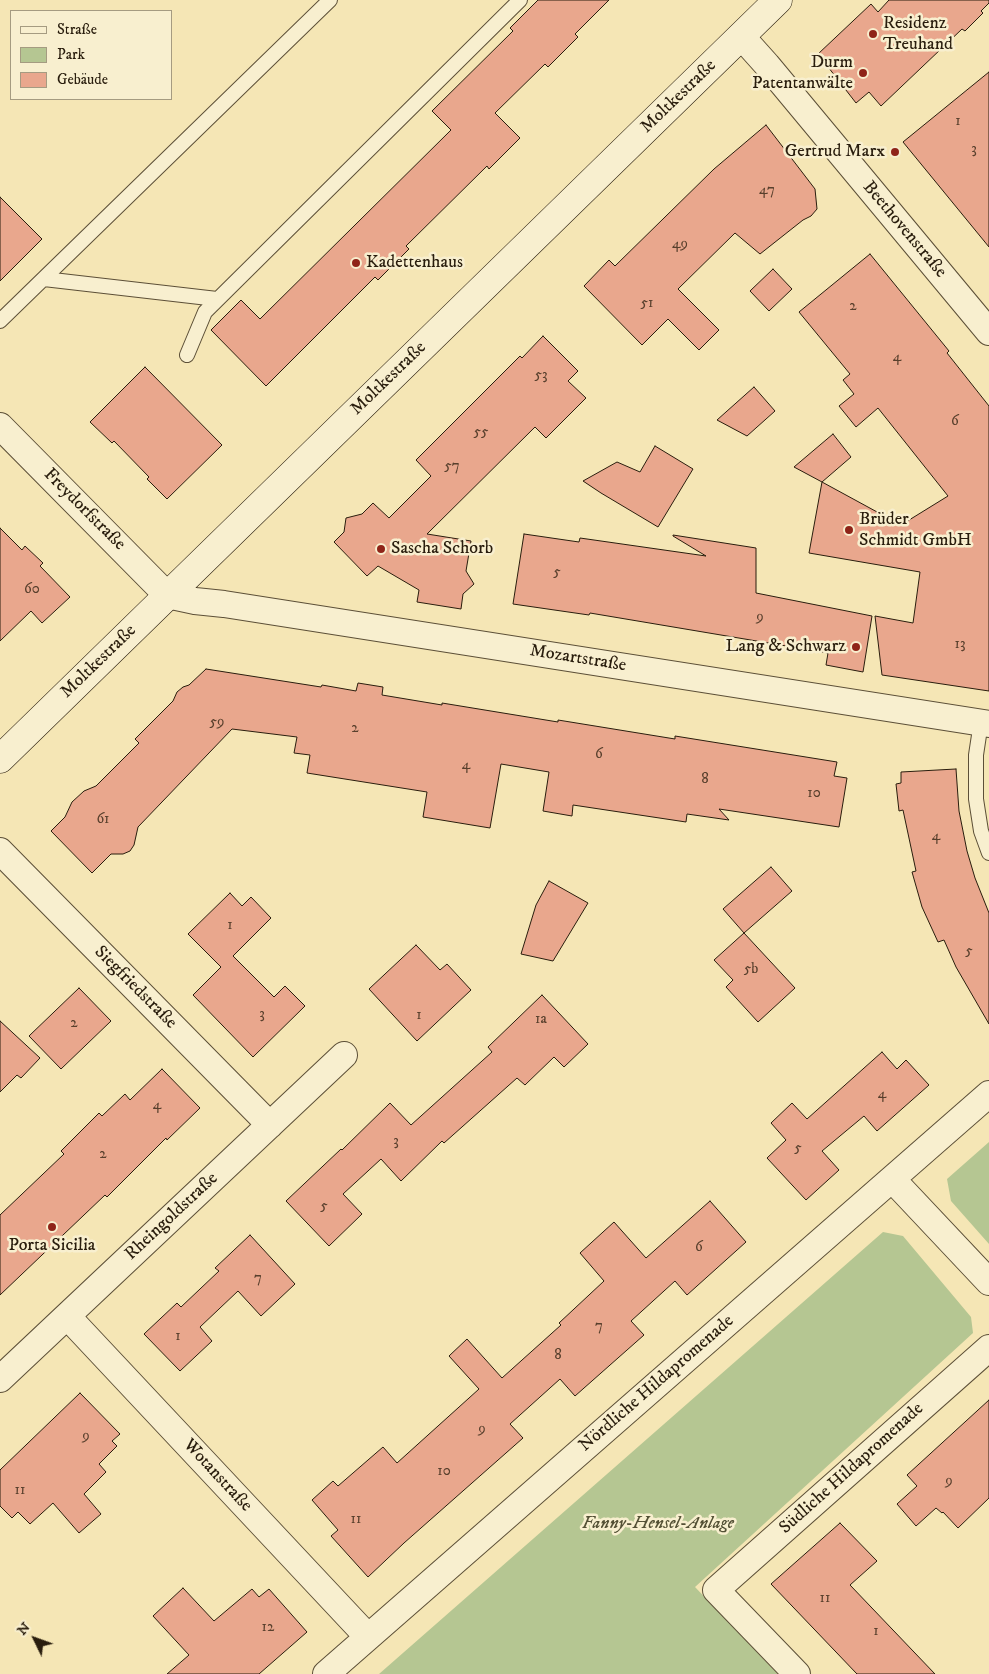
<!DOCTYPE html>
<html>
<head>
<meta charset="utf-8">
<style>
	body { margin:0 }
	#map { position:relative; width:989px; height:1674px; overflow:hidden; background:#f5e6b5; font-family:"IM FELL DW Pica",serif }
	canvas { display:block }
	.legend { position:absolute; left:10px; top:10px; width:162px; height:90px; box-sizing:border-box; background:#f8efcf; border:1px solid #a59b81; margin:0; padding:6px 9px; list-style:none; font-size:15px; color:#291d0d }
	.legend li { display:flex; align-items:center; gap:10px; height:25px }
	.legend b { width:25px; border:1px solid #a59b81 }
	.north { position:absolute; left:10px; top:1614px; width:50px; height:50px; -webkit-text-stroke:4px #f8efcf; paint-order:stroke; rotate:312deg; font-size:14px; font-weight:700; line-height:20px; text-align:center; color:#291d0d }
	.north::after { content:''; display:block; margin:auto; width:18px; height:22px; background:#291d0d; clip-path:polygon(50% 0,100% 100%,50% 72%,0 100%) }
</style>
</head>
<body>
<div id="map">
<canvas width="989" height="1674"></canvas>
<ul class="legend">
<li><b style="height:6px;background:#f8efcf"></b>Straße</li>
<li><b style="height:14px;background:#b5c692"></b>Park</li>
<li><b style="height:14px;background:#e9a78d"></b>Gebäude</li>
</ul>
<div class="north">N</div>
</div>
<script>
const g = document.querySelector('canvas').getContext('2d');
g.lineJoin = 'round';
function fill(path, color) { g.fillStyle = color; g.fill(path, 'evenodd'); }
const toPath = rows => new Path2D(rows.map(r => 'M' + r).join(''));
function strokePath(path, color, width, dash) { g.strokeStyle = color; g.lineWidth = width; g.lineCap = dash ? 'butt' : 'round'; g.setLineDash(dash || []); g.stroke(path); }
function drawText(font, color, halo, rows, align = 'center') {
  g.font = font + ' "IM FELL DW Pica",serif'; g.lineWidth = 5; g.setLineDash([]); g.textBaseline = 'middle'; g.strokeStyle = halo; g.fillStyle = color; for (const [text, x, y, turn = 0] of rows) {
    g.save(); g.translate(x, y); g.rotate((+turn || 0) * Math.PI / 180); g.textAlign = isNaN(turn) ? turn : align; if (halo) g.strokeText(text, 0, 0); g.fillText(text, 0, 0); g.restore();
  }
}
fill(toPath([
	[989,1142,989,1244,951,1201,947,1179],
	[883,1232,903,1236,971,1317,973,1333,695,1587,778,1674,379,1674]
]), '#b5c692');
const building = toPath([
	[538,0,609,0,575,34,578,37,548,67,545,64,495,113,520,138,489,169,487,166,406,246,409,249,378,280,375,277,266,386,211,330,241,300,260,319,451,130,432,111,513,31,510,28,538,0],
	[889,0,989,0,989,3,981,11,983,13,965,31,962,29,881,106,869,92,856,103,818,54,871,4,878,12,889,0],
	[989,72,989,247,903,142,989,72],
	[766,125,815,189,817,209,811,216,803,220,760,254,735,233,678,289,719,330,699,350,668,319,642,345,584,286,609,260,615,266,714,169,766,125],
	[0,197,42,239,0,281,0,197],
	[870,254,949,351,947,353,989,406,989,691,882,675,875,616,913,623,920,572,809,553,822,482,901,525,948,496,878,408,856,427,839,406,854,394,843,380,850,374,799,312,870,254],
	[773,269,792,289,769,311,750,291,773,269],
	[543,336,578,371,568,381,586,398,546,438,535,427,427,534,471,541,466,571,474,584,463,594,461,609,417,602,419,590,378,566,367,576,334,542,344,532,346,518,362,514,373,503,389,518,431,476,416,460,520,356,522,358,543,336],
	[145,367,222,445,167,499,147,479,149,477,114,441,112,443,90,422,145,367],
	[754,387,775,411,747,436,717,420,754,387],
	[833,434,851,457,822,482,794,467,833,434],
	[655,446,693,469,658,527,601,493,583,481,617,462,640,472,655,446],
	[0,528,22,550,25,546,43,563,40,566,70,597,42,623,31,611,0,641,0,528],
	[524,534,579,542,580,538,706,556,673,536,673,535,756,548,756,593,872,616,863,672,826,665,828,653,590,613,589,615,513,604,524,534],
	[206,669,321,687,322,685,356,691,358,683,383,687,382,695,442,705,442,703,558,722,558,720,675,739,675,736,837,762,834,776,847,778,839,827,719,809,729,820,687,814,686,822,573,805,572,816,543,811,549,772,501,764,490,828,423,817,427,792,307,773,310,755,294,753,297,737,232,729,138,827,134,845,130,851,123,854,111,854,92,873,51,831,65,817,72,802,84,791,96,786,139,743,135,739,173,701,177,692,183,687,189,685,206,669],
	[956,769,959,811,967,851,975,878,989,913,989,1024,956,967,944,940,938,942,922,907,912,872,916,871,903,810,899,811,896,784,901,783,901,772,956,769],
	[771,867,792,891,744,933,723,909,771,867],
	[549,881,588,903,553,961,521,954,536,905,549,881],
	[230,893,242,906,251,897,271,918,233,956,274,997,285,986,305,1006,253,1057,193,995,221,967,188,934,230,893],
	[744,933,795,988,758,1022,726,987,733,980,714,960,744,933],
	[416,945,440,970,447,964,471,990,417,1041,369,989,416,945],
	[79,988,111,1021,61,1069,29,1036,79,988],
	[542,995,588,1044,564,1067,554,1057,525,1085,517,1078,444,1143,442,1141,401,1181,381,1159,343,1194,362,1214,329,1246,286,1201,341,1149,342,1150,390,1103,411,1125,492,1052,488,1047,542,995],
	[0,1021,40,1058,21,1078,17,1075,0,1092,0,1021],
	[882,1052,897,1069,906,1060,929,1085,877,1131,864,1116,822,1151,839,1170,806,1200,767,1158,786,1140,771,1123,792,1103,807,1119,882,1052],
	[162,1069,200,1108,167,1140,166,1138,107,1197,105,1195,0,1295,0,1215,64,1154,61,1151,99,1113,102,1116,125,1094,130,1100,162,1069],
	[710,1201,746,1242,687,1295,675,1281,631,1321,644,1335,575,1396,560,1379,510,1424,523,1438,404,1543,368,1577,331,1536,338,1530,312,1500,333,1481,338,1486,383,1447,397,1463,479,1389,449,1356,467,1339,502,1378,561,1325,559,1323,604,1281,580,1253,614,1222,646,1258,710,1201],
	[250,1235,295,1284,261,1316,238,1291,200,1327,212,1341,180,1371,144,1334,177,1303,181,1307,219,1271,215,1268,250,1235],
	[80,1393,120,1434,112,1441,117,1446,99,1464,106,1472,84,1494,101,1514,79,1533,53,1503,30,1524,18,1512,12,1518,0,1506,0,1470,80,1393],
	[989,1400,989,1498,958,1528,943,1512,942,1513,936,1508,916,1526,897,1504,917,1486,907,1475,989,1400],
	[840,1523,877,1561,850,1585,935,1674,857,1674,771,1584,840,1523],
	[183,1588,214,1621,252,1589,259,1597,269,1589,307,1632,259,1674,167,1674,189,1655,153,1616,183,1588]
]);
fill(building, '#e9a78d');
strokePath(building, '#291d0d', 1);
const service = toPath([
	[44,279,217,299],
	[0,321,330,0],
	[187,355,205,312,520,0],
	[981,722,976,755,976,799,981,831,989,853]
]);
const minor = toPath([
	[741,36,767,65,989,332],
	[0,426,167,595,195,601,224,604,989,724],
	[0,851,270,1125],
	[892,1179,989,1282],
	[67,1316,368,1637],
	[0,1379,344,1055],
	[326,1674,989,1094],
	[797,1674,716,1590,989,1348]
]);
const secondary = toPath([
	[0,759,778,0]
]);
strokePath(service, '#5c4f37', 16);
strokePath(minor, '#5c4f37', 28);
strokePath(secondary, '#291d0d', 29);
strokePath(service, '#f8efcf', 14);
strokePath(minor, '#f8efcf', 26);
strokePath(secondary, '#f8efcf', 28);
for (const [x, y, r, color] of [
	[873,34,5,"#8f2418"],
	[863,73,5,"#8f2418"],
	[895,152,5,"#8f2418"],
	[356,263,5,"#8f2418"],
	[849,530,5,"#8f2418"],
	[381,549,5,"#8f2418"],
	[856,647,5,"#8f2418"],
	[52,1227,5,"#8f2418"]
]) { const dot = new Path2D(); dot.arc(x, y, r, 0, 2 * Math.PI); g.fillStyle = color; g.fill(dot); strokePath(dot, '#f8efcf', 2); }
drawText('15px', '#59402d', null, [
	["1",958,122],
	["3",974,150],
	["47",767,191],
	["49",680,245],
	["51",647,304],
	["2",853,307],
	["4",897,358],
	["53",541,376],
	["6",955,422],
	["55",481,433],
	["57",452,467],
	["5",557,573],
	["60",32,590],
	["9",760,618],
	["13",960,645],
	["59",217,723],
	["2",355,729],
	["6",599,755],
	["4",466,766],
	["8",705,780],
	["10",814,794],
	["61",103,820],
	["4",936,837],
	["1",230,926],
	["5",969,952],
	["5b",751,970],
	["3",262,1015],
	["1",419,1016],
	["1a",541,1020],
	["2",74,1024],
	["4",882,1095],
	["4",157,1106],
	["3",396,1142],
	["5",798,1149],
	["2",103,1155],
	["5",324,1207],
	["6",699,1248],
	["7",258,1279],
	["7",599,1327],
	["1",178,1337],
	["8",558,1356],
	["9",482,1430],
	["9",86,1437],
	["10",444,1472],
	["9",949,1482],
	["11",20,1491],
	["11",356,1520],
	["11",825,1599],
	["12",268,1628],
	["1",876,1632]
]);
drawText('18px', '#291d0d', '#f8efcf', [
	["Residenz",883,24],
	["Treuhand",883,45],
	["Durm",853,63,"right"],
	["Patentanwälte",853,84,"right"],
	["Gertrud Marx",885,152,"right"],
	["Kadettenhaus",366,263],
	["Brüder",859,520],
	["Schmidt GmbH",859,541],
	["Sascha Schorb",391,549],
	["Lang & Schwarz",846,647,"right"],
	["Porta Sicilia",52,1246,"center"]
], 'left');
drawText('18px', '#291d0d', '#f8efcf', [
	["Moltkestraße",679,97,-44],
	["Beethovenstraße",904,230,50],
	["Moltkestraße",389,379,-44],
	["Freydorfstraße",84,510,45],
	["Mozartstraße",578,659,9],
	["Moltkestraße",99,662,-44],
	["Siegfriedstraße",135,988,45],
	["Rheingoldstraße",172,1217,-43],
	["Nördliche Hildapromenade",657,1384,-41],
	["Südliche Hildapromenade",852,1469,-42],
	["Wotanstraße",217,1476,47]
]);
drawText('italic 18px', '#535035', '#f8efcf', [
	["Fanny-Hensel-Anlage",658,1524]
]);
</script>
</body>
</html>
